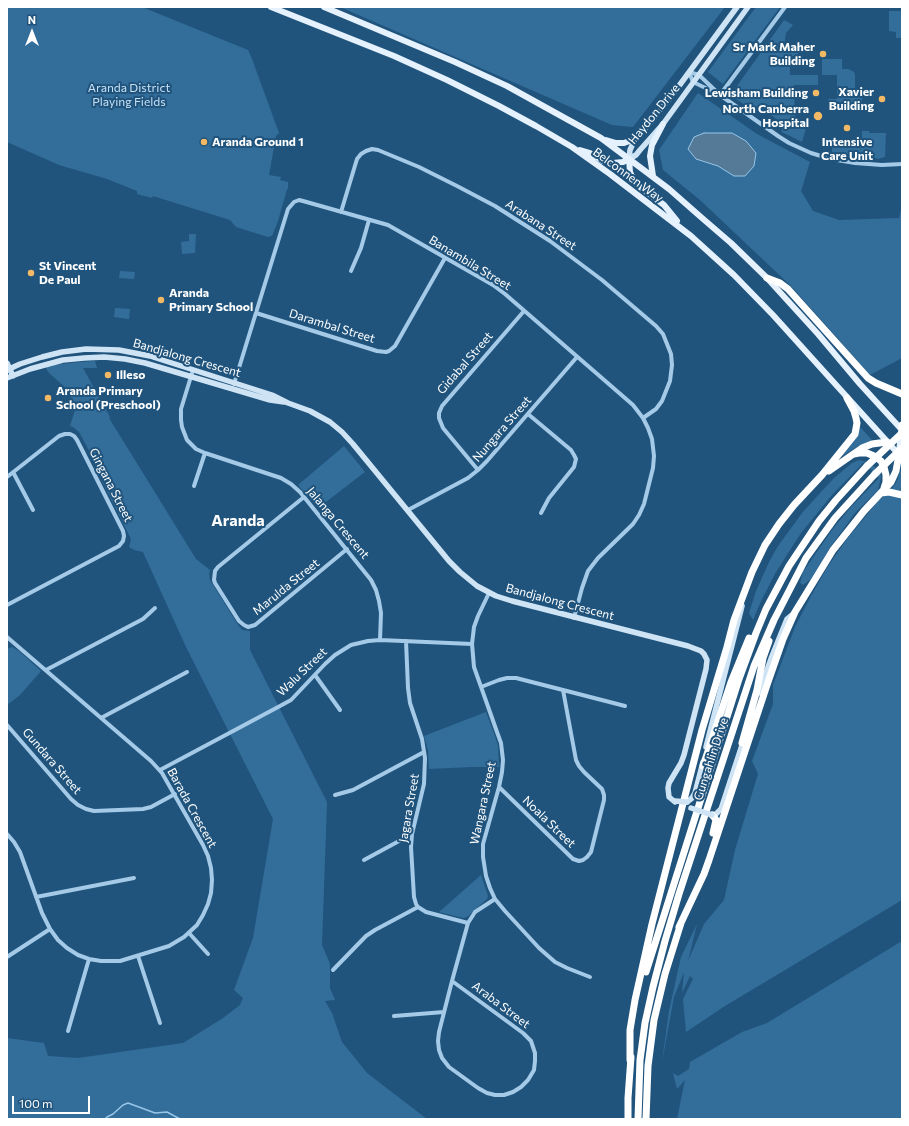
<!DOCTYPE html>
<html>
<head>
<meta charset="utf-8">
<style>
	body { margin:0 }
	#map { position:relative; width:909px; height:1126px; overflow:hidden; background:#20547d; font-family:Commissioner,sans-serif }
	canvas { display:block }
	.frame { position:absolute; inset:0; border:8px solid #fff; pointer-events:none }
	.north { position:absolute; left:12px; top:12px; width:40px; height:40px; -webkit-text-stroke:3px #20547d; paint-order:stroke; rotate:0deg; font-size:11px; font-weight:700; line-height:16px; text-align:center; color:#fff }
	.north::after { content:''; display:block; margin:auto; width:14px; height:18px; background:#fff; clip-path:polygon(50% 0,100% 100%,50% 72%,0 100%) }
	.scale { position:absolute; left:12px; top:1096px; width:78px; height:18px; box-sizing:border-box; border:2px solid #fff; border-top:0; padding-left:5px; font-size:12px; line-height:14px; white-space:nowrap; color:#fff; -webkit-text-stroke:3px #20547d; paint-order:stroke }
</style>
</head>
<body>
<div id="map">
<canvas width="909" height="1126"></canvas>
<div class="frame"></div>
<div class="north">N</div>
<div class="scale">100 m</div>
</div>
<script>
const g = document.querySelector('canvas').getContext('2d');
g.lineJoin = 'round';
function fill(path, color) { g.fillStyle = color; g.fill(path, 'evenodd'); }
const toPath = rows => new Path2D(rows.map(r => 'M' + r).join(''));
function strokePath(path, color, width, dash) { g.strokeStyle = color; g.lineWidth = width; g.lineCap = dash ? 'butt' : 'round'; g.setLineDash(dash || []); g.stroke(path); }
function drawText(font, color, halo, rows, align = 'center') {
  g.font = font + ' Commissioner,sans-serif'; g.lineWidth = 4; g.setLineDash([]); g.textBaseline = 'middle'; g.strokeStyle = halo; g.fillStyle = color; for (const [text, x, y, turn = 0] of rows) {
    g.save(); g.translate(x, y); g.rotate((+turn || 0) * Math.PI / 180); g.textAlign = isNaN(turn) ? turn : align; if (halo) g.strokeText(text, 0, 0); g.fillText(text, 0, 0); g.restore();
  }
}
fill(toPath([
	[7,7,142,7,248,50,252,59,279,133,276,136,269,175,281,177,280,180,288,182,288,189,287,189,278,221,272,236,268,237,236,227,230,220,153,196,152,198,137,194,137,191,107,179,59,165,7,142],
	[340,7,725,7,633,127,612,125],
	[756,7,780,7,723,84,708,72],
	[889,11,902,11,902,38,896,38,896,32,889,31],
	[784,20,793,25,786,33,783,51,798,53,798,56,790,56,790,75,818,75,818,85,794,85,795,122,806,122,805,132,802,142,782,132,782,123,764,110,752,110,732,96,732,93],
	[822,59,842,59,842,69,848,69,854,72,855,75,855,89,862,93,862,106,828,106,828,99,837,99,837,75,822,75],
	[698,93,757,134,810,162,801,191,813,211,839,220,899,218,902,205,902,358,870,375,791,286,700,200,663,170,659,150],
	[862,131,869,131,869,133,886,133,885,157,878,159,869,156,848,156,832,153,832,142,862,141],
	[189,234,196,234,195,253,182,254,181,242,189,241],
	[120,271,135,272,134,279,119,278],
	[115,308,130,309,129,319,114,317],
	[95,361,97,368,83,368,110,417,109,418,196,559,210,570,209,574,210,580,238,625,242,630,250,631,250,650,327,802,322,945,330,964,330,988,335,1000,325,1001,332,1013,342,1042,367,1073,427,1119,7,1119,7,1038,44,1043,48,1056,78,1058,183,1043,223,1018,240,1005,243,998,234,990,253,938,273,819,186,647,143,552,134,550,129,547,131,539,98,473,99,469,79,432,73,427,70,426,76,407,67,389,48,372,45,366,80,362],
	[860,427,872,440,858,446,843,456,842,455,858,433],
	[344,446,365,472,318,508,298,485],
	[859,460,868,462,875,467,880,473,881,477,878,490,855,513,831,546,811,579,803,585,800,583,803,572,832,530,851,507,879,478,864,462,832,495,801,533,776,572,761,601,753,620,749,613,756,591,769,562,778,546,802,513,821,492,834,478,852,463],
	[901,470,902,471,902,492,891,489,896,483],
	[885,495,892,495,902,499,902,900,725,1006,686,1032,683,999,693,979,690,976,682,993,684,972,674,997,662,1062,669,1011,681,957,697,924,688,961,704,924,724,900,735,850,758,774,752,761,773,704,773,685,795,627,811,596,828,566,847,539,879,500],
	[12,647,19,651,41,671,20,695,7,705,7,649],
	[486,712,495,736,498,746,499,767,472,767,429,769,428,750,424,736],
	[481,875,488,896,487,899,467,917,464,918,459,917,439,912],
	[902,941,902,1119,677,1119,685,1080,677,1089,673,1073,678,1076,689,1069,690,1062,742,1032,767,1023]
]), '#336e9b');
const water = toPath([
	[704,133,732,133,746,141,756,153,754,166,745,176,734,176,718,166,696,159,688,149,694,137,704,133]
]);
fill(water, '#557a98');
strokePath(water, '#97c6e8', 1);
strokePath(toPath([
	[105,1119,107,1117,113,1114,123,1105,128,1103,155,1113,167,1112,180,1119]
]), '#97c6e8', 1.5);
strokePath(toPath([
	[689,72,699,75,720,95,778,136,789,143,811,153,831,159,855,163,882,165,902,164],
	[689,72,693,82,716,93],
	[720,95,785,7],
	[341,212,357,159,361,154,366,151,372,149,378,150,419,167,457,186,495,206,550,241,602,280,656,326,663,334,671,354,672,365,670,381,662,401,656,409,643,418],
	[351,271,361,248,369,220],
	[256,313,377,351,386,352,389,351,395,346,445,258],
	[193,370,181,409,181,420,182,427,187,440,196,449,205,453,281,478,291,484,300,492,371,580,376,590,379,601,381,613,380,640],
	[234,384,288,209,294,202,299,200,303,201,388,225,493,285,505,294,633,405,643,418,648,428,652,439,654,456,653,468,644,504,639,515,633,524,598,558,588,571,582,588,574,618],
	[528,414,571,450,574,455,576,459,574,467,549,498,541,513],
	[478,470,443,428,439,418,439,413,442,406,524,311],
	[13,472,33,510],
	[7,477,59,436,65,434,70,434,74,436,77,440,123,531,124,536,123,541,119,546,7,605],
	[194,486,205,453],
	[304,497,218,567,215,571,214,580,215,583,239,621,244,625,248,627,255,625,347,549],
	[408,510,468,478,478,470,487,461,577,357],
	[489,593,478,616,474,627,472,644,474,667,497,732,501,743,503,760,502,772,499,787,483,844,483,857,486,876,490,888,495,899,505,911,539,948,555,962,567,968,590,977],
	[7,637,151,761,162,773,203,845,208,856,211,868,212,880,211,893,208,904,203,915,197,925,184,937,169,946,120,961,101,961,89,959,78,955,67,948,58,940,50,929,42,913,20,852,14,842,7,834],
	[406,641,408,688,410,703,422,739,425,758,424,784,412,834,411,847,414,897,416,904,418,907],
	[46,670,143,619,155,608],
	[315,675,340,710],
	[481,687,499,680,507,678,516,678,563,690,576,760,579,766,584,772,602,789,604,795,604,800,591,852,587,857,583,860,579,861,573,859,499,787],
	[563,690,625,706],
	[101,718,187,672],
	[7,725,71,799,78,805,86,809,94,811,143,809,151,807,175,794],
	[160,770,280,706,291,700,325,664,335,655,351,645,368,641,380,640,472,644],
	[335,795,353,790,424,752],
	[364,860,412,834],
	[36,897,134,878],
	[189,933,208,954],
	[138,956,160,1023],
	[7,957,50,929],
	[333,970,366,936,375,930,418,907,426,912,468,923],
	[452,981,439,1032,438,1041,439,1050,442,1058,449,1067,478,1088,487,1093,495,1095,504,1095,513,1092,521,1087,528,1080,534,1070,535,1061,535,1053,531,1041,523,1033,452,981,468,923,475,912,495,899],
	[394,1016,444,1012],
	[68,1031,89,959]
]), '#a4cae7', 4);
strokePath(toPath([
	[629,159,636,155,640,150,663,124,748,7],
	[629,159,630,150,635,139,650,123,676,90,737,7],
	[7,363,13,376],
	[7,370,20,364,42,357,62,352,86,349,119,350,150,356,272,395,288,403,310,411,330,422,342,432,353,444,449,561,460,572,477,586,496,596,512,601,688,646,701,651,704,654,707,660,706,669,684,755,681,763,669,783,668,788,669,797,675,802],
	[7,378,30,369,63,360,84,358,104,357,125,359,145,363,270,400,284,402],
	[759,693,772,656,787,619,793,614],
	[706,747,742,606],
	[687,802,692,798,695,793,703,762],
	[712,815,716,814,721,809,744,739]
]), '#cee4f5', 5.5);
strokePath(toPath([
	[271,7,394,56,447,80,499,106,536,126,572,147,610,174,691,236,734,275,773,315,902,458],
	[324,7,455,62,507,86,601,138,669,189,702,218,731,243,767,278,818,334,860,384,902,430],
	[606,140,616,143,624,143,635,139],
	[580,150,590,153,603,161,613,163,623,162,629,159],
	[629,159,630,172,635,183,664,205,677,221],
	[653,176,650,156,652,145,663,124],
	[899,453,901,432]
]), '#e5f1fd', 6);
strokePath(toPath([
	[767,278,780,283,788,289,868,378,876,383,902,394],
	[902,429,902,425],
	[854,454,859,453,867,453,874,456,881,461,884,467,886,475,886,482,884,488],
	[829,471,862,448,872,444,887,442],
	[881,493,889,492,902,495],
	[742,743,757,690,763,658,769,641],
	[703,766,731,682,749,638],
	[712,815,714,817,716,820,713,833],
	[679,927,704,874,709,860,767,685,783,639,795,612,833,550,864,511,891,482,896,471,899,454],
	[646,972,739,679,756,633,766,609,789,566,819,521,836,500,867,466],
	[630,1060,630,1030,635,1000,652,924,671,850,702,730,727,647,734,620,752,572,765,545,779,524,794,505,822,475,855,434,857,423,856,418,854,411,847,398],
	[628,1119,628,1098,631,1057],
	[638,1119,640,1060,645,1023,653,987,665,941,679,894,754,666,774,620,806,558,835,518,875,474],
	[646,1119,648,1066,654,1020,665,974,681,923]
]), '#fff', 7);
strokePath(toPath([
	[675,801,687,802],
	[691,808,712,815]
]), '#cee4f5', 5.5);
strokePath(toPath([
	[867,466,902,433],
	[875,474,902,448]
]), '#fff', 7);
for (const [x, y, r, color] of [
	[823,54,4,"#f4b965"],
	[816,93,4,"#f4b965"],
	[882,99,4,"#f4b965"],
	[818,116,5,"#f4b965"],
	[847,128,4,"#f4b965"],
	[204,142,4,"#f4b965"],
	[31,273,4,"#f4b965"],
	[161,300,4,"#f4b965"],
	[108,375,4,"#f4b965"],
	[48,398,4,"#f4b965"]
]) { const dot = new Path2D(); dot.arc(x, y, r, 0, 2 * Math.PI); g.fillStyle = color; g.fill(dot); strokePath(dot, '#20547d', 1.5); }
drawText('bold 12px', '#fff', '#20547d', [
	["Sr Mark Maher",815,47,"right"],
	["Building",815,61,"right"],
	["Xavier",874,92,"right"],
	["Building",874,106,"right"],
	["Lewisham Building",808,93,"right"],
	["North Canberra",809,109,"right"],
	["Hospital",809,123,"right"],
	["Aranda Ground 1",212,142],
	["Intensive",847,142,"center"],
	["Care Unit",847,156,"center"],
	["St Vincent",39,266],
	["De Paul",39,280],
	["Aranda",169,293],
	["Primary School",169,307],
	["Illeso",116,375],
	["Aranda Primary",56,391],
	["School (Preschool)",56,405]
], 'left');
drawText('12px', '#c7e1f5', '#20547d', [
	["Aranda District",129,88],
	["Playing Fields",129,102]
]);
drawText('12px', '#fff', '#20547d', [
	["Haydon Drive",654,114,-51],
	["Belconnen Way",628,175,36],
	["Arabana Street",541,225,33],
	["Banambila Street",470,263,31],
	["Darambal Street",332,326,17],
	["Bandjalong Crescent",187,358,16],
	["Gidabal Street",465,363,-49],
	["Nungara Street",502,429,-49],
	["Gingana Street",111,485,63],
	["Jalanga Crescent",338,523,50],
	["Marulda Street",286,587,-39],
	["Bandjalong Crescent",560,602,15],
	["Walu Street",302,672,-44],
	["Gungahlin Drive",711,759,-72],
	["Gundara Street",52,761,49],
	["Wangara Street",483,803,-78],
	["Barada Crescent",192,808,61],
	["Jagara Street",409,808,-80],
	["Noala Street",549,822,44],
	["Araba Street",501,1005,37]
]);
drawText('bold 16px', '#fff', '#20547d', [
	["Aranda",238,521]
]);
</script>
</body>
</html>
